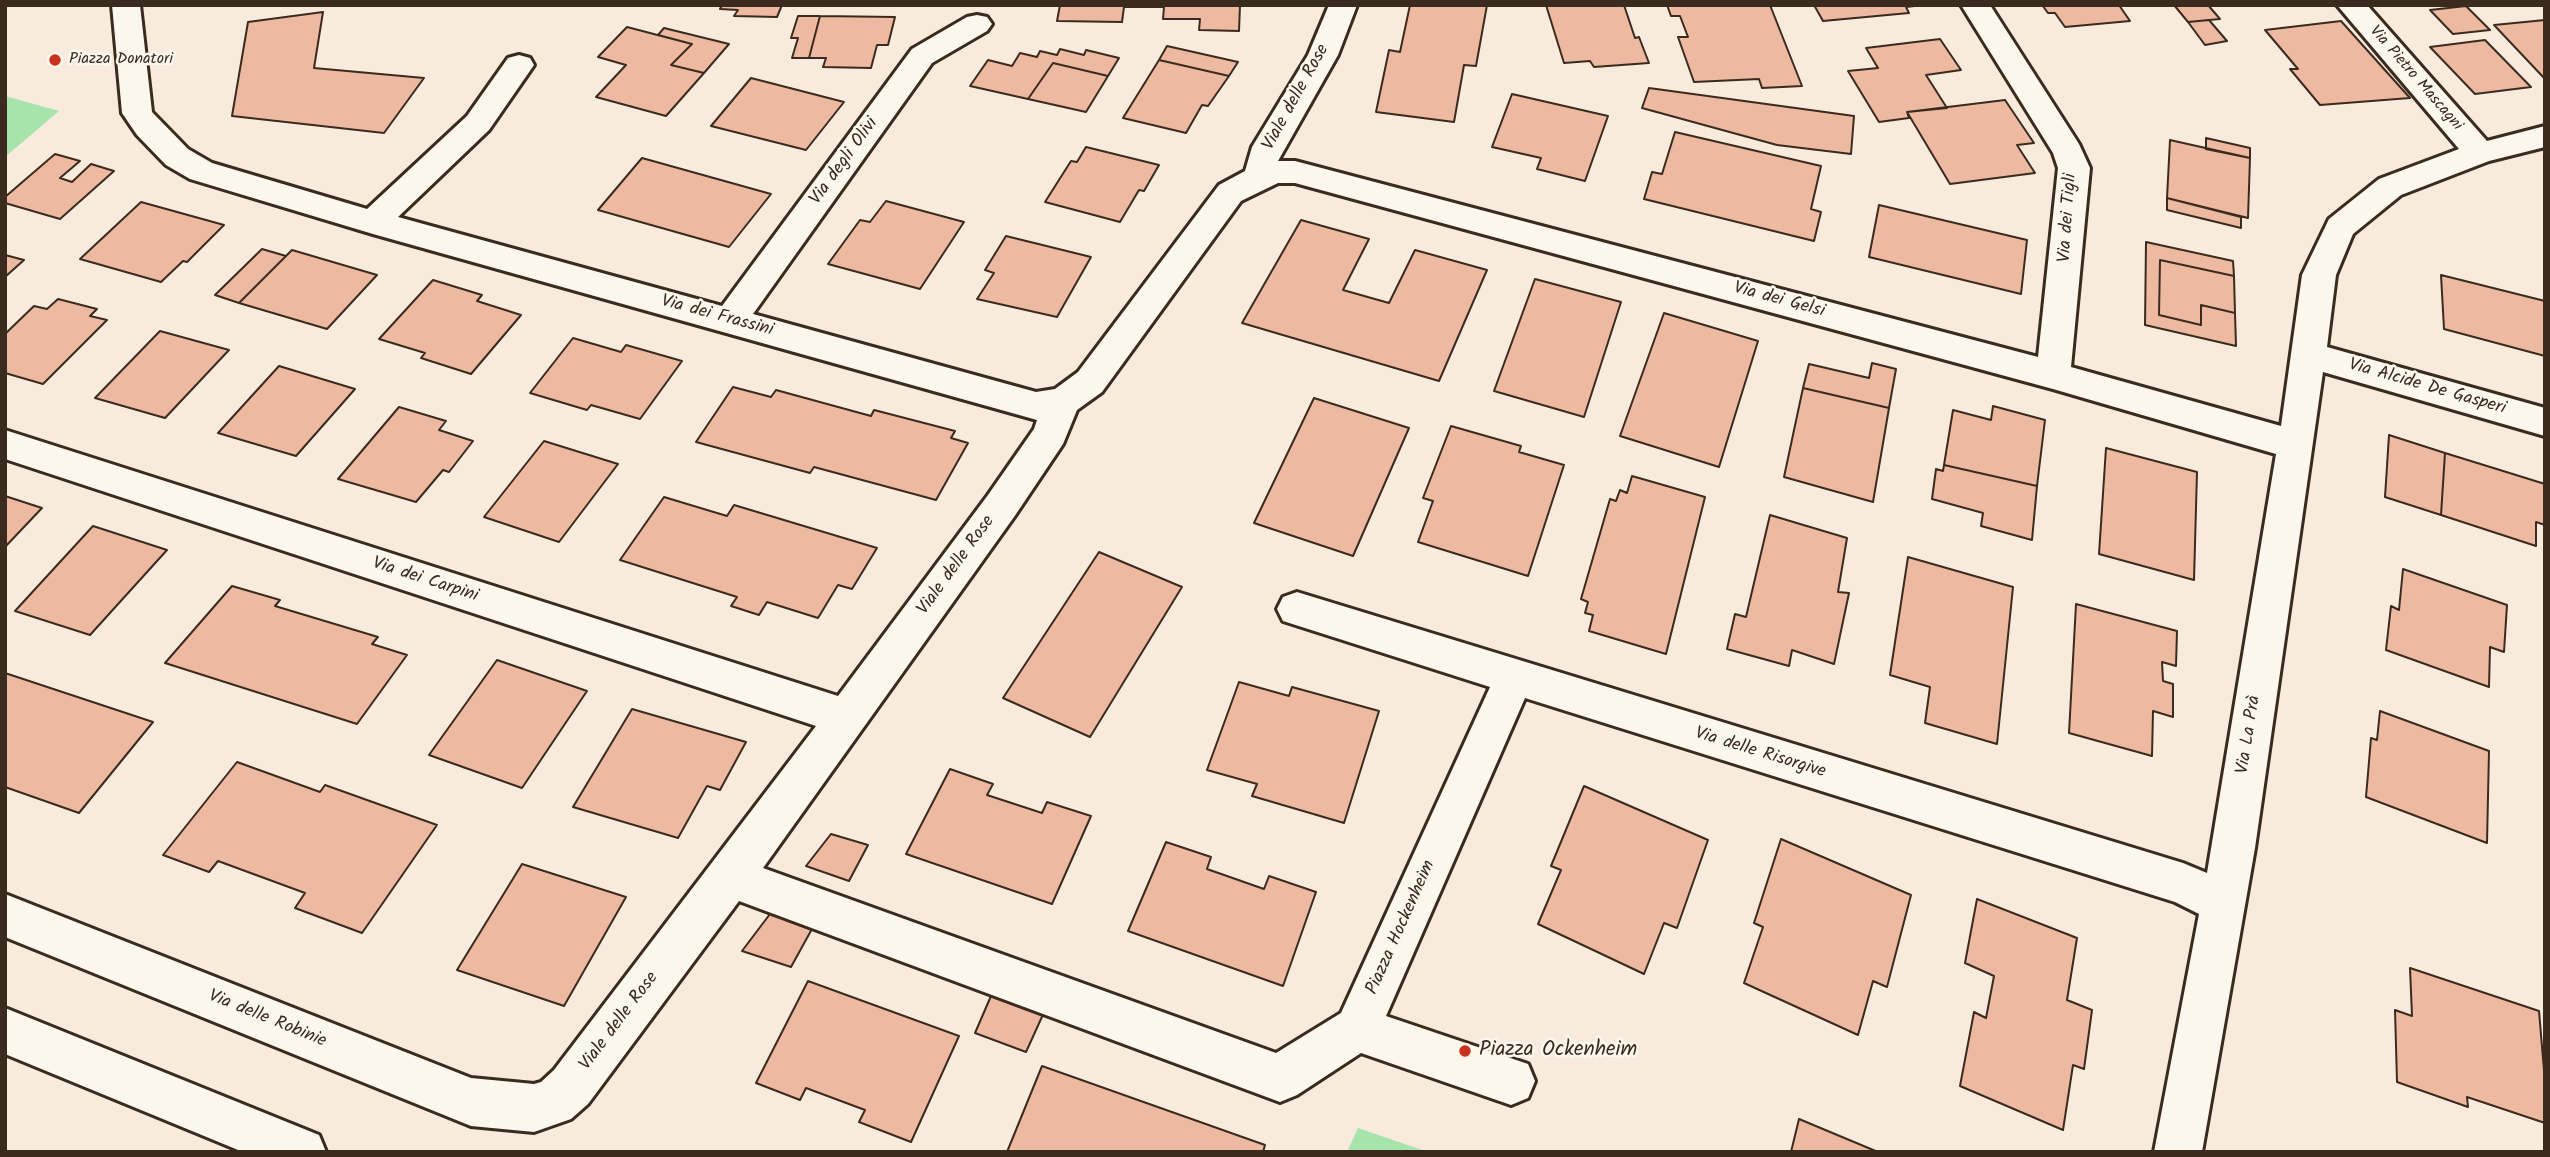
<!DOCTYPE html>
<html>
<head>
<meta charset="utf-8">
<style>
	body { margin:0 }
	#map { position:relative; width:2550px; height:1157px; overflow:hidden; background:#f8ebdd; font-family:Kalam,sans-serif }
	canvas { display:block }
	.frame { position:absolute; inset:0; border:7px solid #3b2a1e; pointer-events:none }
</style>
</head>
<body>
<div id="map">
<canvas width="2550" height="1157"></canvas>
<div class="frame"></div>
</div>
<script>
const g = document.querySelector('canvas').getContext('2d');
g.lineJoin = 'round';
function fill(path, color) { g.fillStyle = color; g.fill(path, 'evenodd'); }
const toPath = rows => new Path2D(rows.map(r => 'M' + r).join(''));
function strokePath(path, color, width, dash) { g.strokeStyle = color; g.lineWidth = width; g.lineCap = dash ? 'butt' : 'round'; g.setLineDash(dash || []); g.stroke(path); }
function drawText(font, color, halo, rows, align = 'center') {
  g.font = font + ' Kalam,sans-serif'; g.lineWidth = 5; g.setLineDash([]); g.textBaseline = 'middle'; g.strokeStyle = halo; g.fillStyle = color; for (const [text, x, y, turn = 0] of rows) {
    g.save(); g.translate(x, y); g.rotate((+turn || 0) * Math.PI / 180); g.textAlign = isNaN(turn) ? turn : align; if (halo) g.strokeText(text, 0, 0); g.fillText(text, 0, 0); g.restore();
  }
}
fill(toPath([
	[5,96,59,111,5,157],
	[1358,1128,1428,1152,1347,1152]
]), '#a6e4ab');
const building = toPath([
	[722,5,782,5,777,17,734,16,738,10,720,9,722,5],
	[1060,5,1240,5,1239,31,1199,30,1200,19,1163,19,1164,7,1124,7,1122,22,1057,21,1060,5],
	[1410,5,1487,5,1476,66,1464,65,1454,122,1376,112,1389,50,1400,52,1410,5],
	[1546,5,1624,5,1635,38,1639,37,1649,63,1594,67,1590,61,1564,63,1546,5],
	[1667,5,1770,5,1802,86,1762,88,1759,79,1694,82,1678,37,1688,37,1680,16,1671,16,1667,5],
	[1814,5,1923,5,1906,7,1909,13,1823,21,1814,5],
	[2042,5,2119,5,2130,21,2065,27,2055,13,2048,13,2042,5],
	[2174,5,2208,5,2220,19,2188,22,2174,5],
	[2466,6,2490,30,2453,34,2430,10,2466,6],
	[323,12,314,68,424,78,384,133,232,116,248,22,323,12],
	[798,16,820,16,809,58,792,58,798,38,791,38,798,16],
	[820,16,895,17,888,45,877,45,871,68,823,67,826,58,809,58,820,16],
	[2209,20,2227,41,2205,45,2188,22,2209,20],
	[2545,20,2545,79,2494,25,2545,20],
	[2341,21,2410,98,2320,105,2290,69,2298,69,2265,30,2341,21],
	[627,27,692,44,671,65,704,73,666,116,596,97,626,65,598,57,627,27],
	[664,28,729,44,704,73,671,65,692,44,658,35,664,28],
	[1940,39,1961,70,1926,75,1947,108,1907,112,1909,118,1879,122,1848,71,1878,68,1866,48,1940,39],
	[2485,40,2531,87,2475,94,2430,47,2485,40],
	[1167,46,1238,62,1229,76,1159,60,1167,46],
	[1060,49,1084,55,1086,50,1119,58,1108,76,1053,63,1028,99,970,86,988,60,1012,66,1020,53,1037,57,1040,51,1057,55,1060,49],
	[1159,60,1229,76,1208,106,1202,105,1186,133,1123,118,1159,60],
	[1053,63,1108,76,1086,112,1028,99,1053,63],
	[751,78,844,102,806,150,711,126,751,78],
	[1649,88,1854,116,1851,154,1777,145,1642,108,1649,88],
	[1512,94,1608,116,1585,181,1537,169,1541,158,1492,147,1512,94],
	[2005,100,2034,143,2017,145,2035,173,1950,184,1907,112,2005,100],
	[1675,132,1821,166,1811,209,1821,212,1814,241,1644,199,1652,172,1662,174,1675,132],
	[2206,138,2250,148,2250,158,2206,149,2206,138],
	[2170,140,2250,158,2248,218,2167,198,2170,140],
	[1086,147,1159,165,1144,191,1139,190,1120,222,1045,202,1071,161,1077,162,1086,147],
	[55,154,80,161,60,178,72,182,91,164,114,171,60,219,5,203,5,197,55,154],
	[642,158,771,194,729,247,598,210,642,158],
	[2167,198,2241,217,2241,228,2167,210,2167,198],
	[886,201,964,222,920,289,828,264,860,220,870,222,886,201],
	[141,202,224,225,187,262,183,261,161,282,80,259,141,202],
	[1879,205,2027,240,2021,294,1869,257,1879,205],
	[1301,220,1369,239,1343,290,1389,303,1415,250,1487,270,1439,381,1242,323,1301,220],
	[1006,236,1091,257,1057,317,977,299,994,273,985,270,1006,236],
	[2146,242,2233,261,2234,276,2160,260,2159,315,2201,325,2201,305,2235,313,2236,346,2145,325,2146,242],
	[262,249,286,256,239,303,215,295,262,249],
	[292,250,377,275,327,329,239,303,292,250],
	[5,255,24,260,5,277,5,255],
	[2160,260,2234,276,2235,313,2201,305,2201,325,2159,315,2160,260],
	[2441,275,2545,301,2545,356,2444,329,2441,275],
	[1535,279,1621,302,1584,417,1494,391,1535,279],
	[433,280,482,295,477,301,521,315,471,374,421,358,425,353,379,339,433,280],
	[58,299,97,309,90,316,107,320,43,384,5,373,5,334,34,306,47,309,58,299],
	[1664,313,1758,341,1719,467,1620,436,1664,313],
	[160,331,229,350,165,418,95,398,160,331],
	[573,338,621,352,626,345,682,361,640,419,591,405,587,410,530,393,573,338],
	[1872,363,1896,369,1889,408,1803,388,1809,364,1869,378,1872,363],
	[279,366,355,389,296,456,218,433,279,366],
	[733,387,771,397,776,390,871,416,874,410,955,431,951,438,968,443,936,500,814,467,810,473,696,442,733,387],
	[1803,388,1889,408,1873,502,1784,477,1803,388],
	[1314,398,1409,428,1353,556,1254,523,1314,398],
	[1993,406,2045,420,2037,486,1944,465,1953,410,1991,420,1993,406],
	[399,407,446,421,439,430,473,441,449,472,443,470,416,502,338,479,399,407],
	[1451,426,1521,446,1519,452,1564,465,1528,576,1418,542,1433,501,1423,498,1451,426],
	[2389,435,2445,453,2441,515,2385,497,2389,435],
	[544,441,618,464,559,542,484,517,544,441],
	[2106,448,2197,472,2194,580,2099,554,2106,448],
	[2445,453,2545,484,2545,525,2536,522,2536,546,2441,515,2445,453],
	[1944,465,2037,486,2032,540,1981,526,1983,513,1932,499,1936,469,1943,471,1944,465],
	[1632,476,1705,497,1666,654,1589,631,1593,615,1585,613,1588,602,1581,599,1610,499,1616,501,1620,490,1627,493,1632,476],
	[5,496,42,508,5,547,5,496],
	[664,497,727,516,734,505,877,548,852,589,838,585,818,618,767,602,759,615,731,606,737,597,620,560,664,497],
	[1770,515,1847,538,1838,592,1849,593,1834,664,1792,650,1789,666,1727,649,1735,614,1746,617,1770,515],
	[93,526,167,550,90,635,15,611,93,526],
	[1099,552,1182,587,1090,737,1003,698,1099,552],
	[1908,557,2013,587,1997,744,1925,723,1930,687,1890,675,1908,557],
	[2403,569,2507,605,2504,652,2490,647,2489,687,2386,650,2391,606,2399,610,2403,569],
	[232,586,280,600,275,606,378,637,372,644,407,655,357,724,165,663,232,586],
	[2076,604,2177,631,2176,666,2162,662,2163,681,2173,684,2173,717,2153,711,2152,756,2069,733,2076,604],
	[497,660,587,691,522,788,429,755,497,660],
	[5,673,153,722,79,813,5,787,5,673],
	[1239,682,1289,696,1292,687,1379,711,1344,823,1252,796,1257,784,1207,770,1239,682],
	[632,709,746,742,720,790,707,786,678,838,573,807,632,709],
	[2380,711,2489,751,2487,843,2366,797,2371,738,2377,740,2380,711],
	[237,762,320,792,325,785,437,825,362,933,295,908,305,893,218,861,209,872,163,855,237,762],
	[950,769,993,784,987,795,1042,813,1047,802,1091,816,1052,904,906,854,950,769],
	[1584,786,1708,840,1677,928,1664,923,1644,974,1538,924,1561,870,1551,866,1584,786],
	[831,834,868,845,849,881,806,866,831,834],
	[1781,839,1911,895,1887,987,1873,981,1858,1035,1744,983,1763,927,1754,923,1781,839],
	[1166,842,1211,857,1207,869,1264,889,1269,876,1316,892,1283,986,1128,931,1166,842],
	[522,864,626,897,564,1006,457,970,522,864],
	[1977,899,2077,938,2067,1000,2092,1010,2084,1069,2073,1065,2063,1130,1960,1086,1974,1012,1986,1018,1994,976,1965,963,1977,899],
	[776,906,818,918,791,967,742,951,776,906],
	[2410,968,2539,1011,2545,1082,2545,1123,2467,1097,2468,1107,2397,1082,2395,1010,2412,1016,2410,968],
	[808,981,959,1036,911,1142,859,1122,865,1110,806,1088,800,1100,756,1083,808,981],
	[994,989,1046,1008,1026,1052,975,1033,994,989],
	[1042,1066,1265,1145,1263,1152,1007,1152,1042,1066],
	[1799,1119,1878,1152,1791,1152,1799,1119]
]);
fill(building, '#edb9a0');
strokePath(building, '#3b2a1e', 2);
const minor = toPath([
	[112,5,140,5,152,112,188,149,212,163,367,209,467,116,508,58,519,55,530,58,534,65,489,130,398,217,722,306,912,49,967,17,977,15,987,17,992,24,987,31,932,63,753,314,1036,392,1055,389,1078,372,1219,185,1245,171,1252,147,1308,55,1329,5,1357,5,1338,55,1278,161,1295,161,2038,357,2058,168,2053,153,1961,5,1990,5,2079,144,2090,168,2071,367,2281,426,2302,275,2329,219,2379,179,2459,149,2337,5,2367,5,2487,141,2545,126,2545,147,2489,161,2401,195,2353,234,2336,275,2327,347,2545,408,2545,436,2323,372,2255,848,2202,1152,2154,1152,2199,914,2175,902,1525,698,1386,1016,1528,1064,1535,1081,1528,1098,1511,1105,1361,1053,1297,1095,1280,1102,739,901,588,1104,571,1119,534,1132,471,1126,5,937,5,894,471,1078,534,1084,541,1082,554,1070,816,726,5,459,5,430,838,696,988,495,1034,429,1037,420,373,234,190,179,166,165,137,135,122,113,112,5],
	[1278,183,1295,183,2053,389,2276,454,2207,873,2183,863,1297,592,1283,597,1277,609,1283,621,1490,687,1341,1013,1276,1053,763,868,1014,517,1063,444,1077,410,1102,392,1241,201,1278,183],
	[5,1008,319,1135,326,1152,243,1152,5,1054,5,1008]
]);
strokePath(minor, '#3b2a1e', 6);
fill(minor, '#fbf7ec');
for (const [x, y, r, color] of [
	[55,60,7,"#c8321e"],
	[1465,1051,7,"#c8321e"]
]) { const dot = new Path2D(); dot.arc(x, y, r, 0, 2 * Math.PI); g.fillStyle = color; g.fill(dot); strokePath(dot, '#fbf7ec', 2.5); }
drawText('16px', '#3b2a1e', '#fbf7ec', [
	["Piazza Donatori",69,60]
], 'left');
drawText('16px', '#3b2a1e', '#fbf7ec', [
	["Via Pietro Mascagni",2415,79,49]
]);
drawText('18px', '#3b2a1e', '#fbf7ec', [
	["Viale delle Rose",1297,98,-61],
	["Via degli Olivi",845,162,-54],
	["Via dei Tigli",2069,218,-86],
	["Via dei Gelsi",1779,301,15],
	["Via dei Frassini",717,317,15],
	["Via Alcide De Gasperi",2427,388,16],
	["Viale delle Rose",957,566,-54],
	["Via dei Carpini",425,581,18],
	["Via La Prà",2250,735,-81],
	["Via delle Risorgive",1760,754,17],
	["Piazza Hockenheim",1402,928,-66],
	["Via delle Robinie",267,1020,22],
	["Viale delle Rose",620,1022,-53]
]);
drawText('21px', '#3b2a1e', '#fbf7ec', [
	["Piazza Ockenheim",1479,1051]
], 'left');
</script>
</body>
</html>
